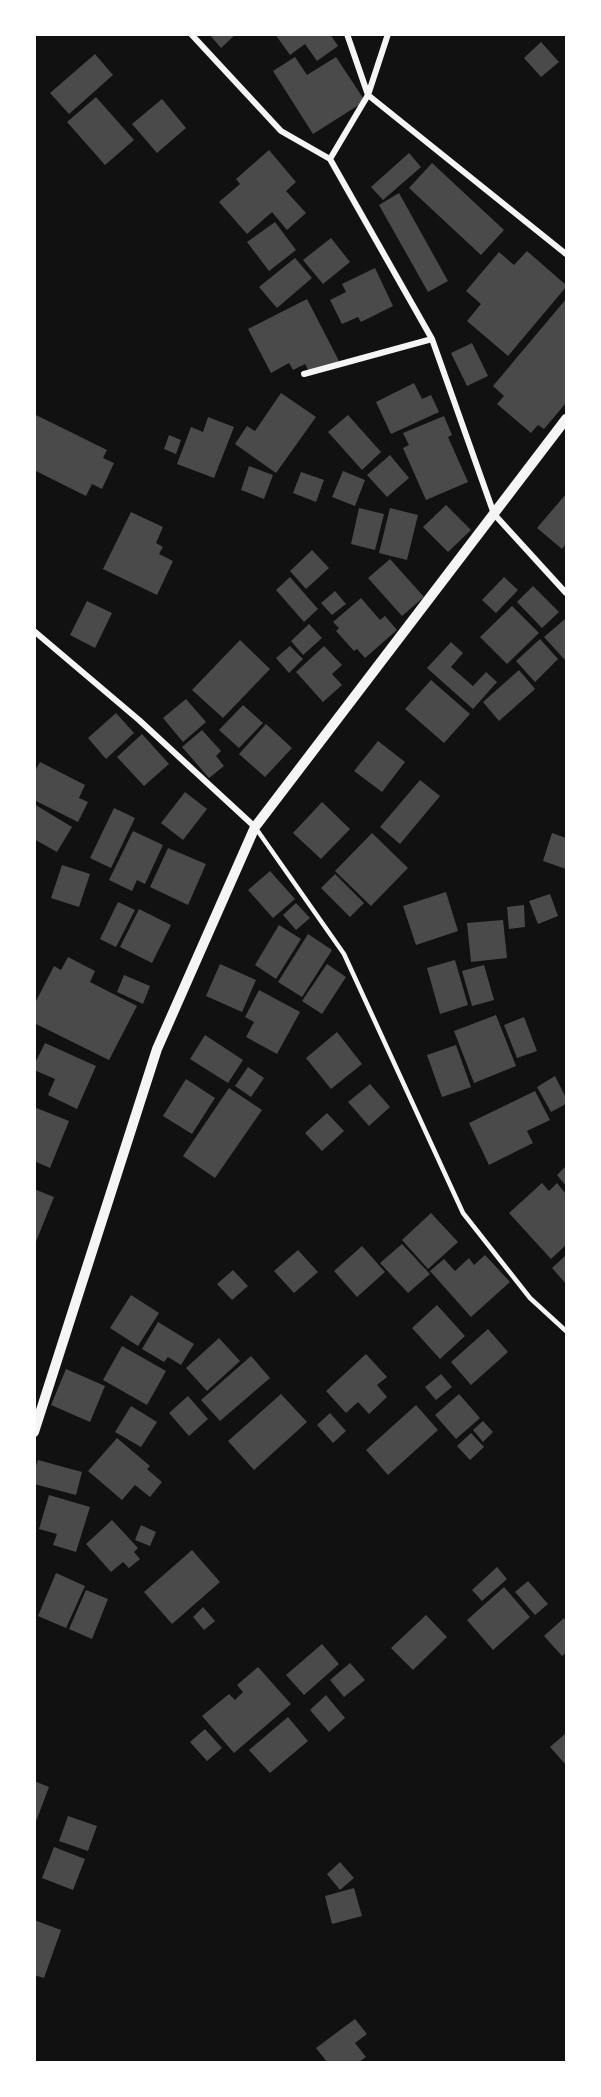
<!DOCTYPE html>
<html>
<head>
<meta charset="utf-8">
<style>
	body { margin:0 }
	#map { position:relative; width:601px; height:2097px; overflow:hidden; background:#111; font-family:"Source Sans 3",sans-serif }
	canvas { display:block }
	.frame { position:absolute; inset:0; border:36px solid #fff; pointer-events:none }
</style>
</head>
<body>
<div id="map">
<canvas width="601" height="2097"></canvas>
<div class="frame"></div>
</div>
<script>
const g = document.querySelector('canvas').getContext('2d');
g.lineJoin = 'round';
function fill(path, color) { g.fillStyle = color; g.fill(path, 'evenodd'); }
const toPath = rows => new Path2D(rows.map(r => 'M' + r).join(''));
function strokePath(path, color, width, dash) { g.strokeStyle = color; g.lineWidth = width; g.lineCap = dash ? 'butt' : 'round'; g.setLineDash(dash || []); g.stroke(path); }
fill(toPath([
	[209,34,236,34,221,48],
	[275,34,330,34,338,46,317,61,305,44,290,55],
	[541,42,559,62,541,77,524,58],
	[95,54,113,75,69,114,50,93],
	[295,57,307,75,336,57,365,101,313,134,273,71],
	[96,97,134,140,105,165,67,122],
	[162,99,186,128,157,153,132,124],
	[269,150,296,182,286,191,306,213,287,230,272,212,247,234,219,202,240,184,236,179],
	[409,153,421,167,383,200,371,187],
	[432,163,504,230,481,255,409,188],
	[399,193,448,281,428,292,379,205],
	[275,222,296,250,269,271,247,242],
	[331,238,350,262,323,284,303,260],
	[527,251,566,285,566,287,508,356,467,321,481,304,466,291,499,252,514,265],
	[295,258,312,278,277,308,259,287],
	[375,268,393,306,361,322,358,317,342,324,330,300,346,292,342,284],
	[307,299,339,361,311,375,305,364,293,370,289,363,271,373,248,329],
	[566,299,566,403,544,429,538,425,531,433,497,404,504,396,493,386],
	[472,343,488,376,467,386,451,353],
	[414,383,422,399,431,395,439,412,391,434,376,402],
	[281,393,316,417,276,473,235,444,247,426,255,431],
	[34,414,107,450,103,458,114,463,102,489,92,484,86,496,34,470],
	[348,415,381,452,362,470,328,432],
	[444,416,452,435,448,437,468,482,426,500,403,448,409,445,403,433],
	[208,417,234,427,214,478,177,464,191,427,203,432],
	[169,435,181,440,176,454,164,449],
	[390,455,409,478,387,497,367,475],
	[249,466,273,475,264,499,241,490],
	[343,471,365,480,355,506,332,497],
	[301,472,324,480,316,502,293,493],
	[566,494,566,544,562,549,537,528],
	[446,505,471,530,448,552,423,527],
	[359,508,384,514,375,550,351,544],
	[390,508,418,515,407,560,379,553],
	[131,512,163,527,156,543,163,547,159,554,173,561,157,595,103,569],
	[312,550,329,568,306,589,290,571],
	[390,559,424,597,402,616,368,578],
	[290,577,318,609,304,622,276,590],
	[504,577,518,590,496,613,482,600],
	[533,586,559,612,542,628,517,602],
	[335,591,346,604,332,615,321,603],
	[361,598,380,620,385,616,397,630,365,658,357,649,354,651,336,631,339,628,333,622],
	[87,601,112,613,95,648,70,635],
	[512,606,539,633,507,664,480,637],
	[565,619,566,621,566,659,565,660,544,637],
	[309,624,322,638,303,655,291,641],
	[540,639,558,659,535,682,516,661],
	[240,640,270,669,223,718,192,690],
	[451,642,463,653,451,667,473,686,486,672,497,682,473,709,427,668],
	[290,646,303,659,289,673,276,658],
	[324,646,342,665,332,674,342,685,323,702,296,672],
	[519,670,535,689,499,721,483,702],
	[431,680,470,714,444,743,405,709],
	[186,699,206,722,183,742,163,718],
	[243,705,263,723,239,748,219,730],
	[116,713,134,733,106,759,88,738],
	[266,724,292,748,265,777,239,754],
	[202,730,221,751,216,756,224,766,209,778,182,747],
	[142,734,169,764,144,786,117,757],
	[378,741,405,762,382,792,354,771],
	[40,762,85,785,79,798,88,802,78,822,34,800,34,773],
	[420,780,440,796,400,844,380,827],
	[185,792,207,809,183,840,161,823],
	[322,802,350,829,321,859,293,833],
	[34,804,72,827,57,852,34,839],
	[114,808,135,818,111,868,90,858],
	[133,831,163,845,145,884,137,880,132,891,109,880],
	[372,833,408,868,371,906,335,871],
	[552,833,566,838,566,869,543,861],
	[168,848,206,864,188,905,150,887],
	[62,865,90,874,79,907,51,898],
	[270,871,295,899,273,918,248,890],
	[335,874,364,903,350,917,321,888],
	[446,892,458,931,416,945,403,906],
	[550,894,558,916,538,924,529,901],
	[118,902,135,910,116,947,100,939],
	[296,903,310,918,296,930,283,915],
	[524,905,525,927,509,929,507,907],
	[139,909,171,925,152,963,120,947],
	[503,920,507,958,471,962,467,923],
	[279,925,301,939,276,979,255,965],
	[308,934,332,950,302,997,278,982],
	[68,957,95,971,90,982,137,1006,109,1060,34,1023,34,1005,54,966,61,970],
	[455,960,468,1005,440,1014,427,968],
	[220,964,256,980,242,1012,206,996],
	[327,964,346,977,322,1014,302,1001],
	[484,965,494,1000,472,1006,462,971],
	[124,975,150,986,143,1004,117,992],
	[259,990,300,1012,277,1054,246,1037,254,1022,245,1017],
	[496,1015,516,1066,474,1083,454,1031],
	[524,1017,537,1051,517,1058,504,1025],
	[337,1032,362,1064,331,1089,306,1058],
	[205,1035,243,1060,228,1083,190,1059],
	[45,1043,96,1066,77,1109,48,1095,55,1079,34,1070,34,1065],
	[456,1045,471,1087,442,1097,427,1055],
	[248,1067,264,1078,251,1097,235,1086],
	[555,1076,566,1098,566,1104,551,1112,537,1087],
	[186,1079,215,1098,192,1134,163,1116],
	[370,1084,390,1107,369,1126,348,1102],
	[229,1088,262,1110,215,1178,183,1156],
	[535,1091,550,1120,527,1131,533,1143,489,1165,469,1123],
	[34,1107,69,1121,50,1168,34,1161],
	[327,1113,344,1131,322,1151,305,1133],
	[566,1166,566,1186,557,1175],
	[542,1183,549,1191,557,1183,566,1194,566,1245,551,1259,509,1213],
	[34,1189,54,1197,35,1244,34,1244],
	[431,1213,458,1242,428,1269,402,1240],
	[402,1244,430,1274,408,1293,380,1263],
	[362,1246,385,1272,357,1297,334,1271],
	[298,1250,318,1272,294,1293,274,1271],
	[485,1255,510,1282,471,1317,430,1271,444,1259,455,1271,469,1258,474,1265],
	[566,1255,566,1284,552,1268],
	[233,1270,248,1286,232,1300,217,1284],
	[131,1295,159,1313,138,1346,110,1328],
	[437,1305,465,1336,440,1359,412,1328],
	[158,1322,194,1344,181,1365,168,1357,164,1362,142,1349],
	[488,1329,508,1352,471,1385,451,1362],
	[219,1338,240,1361,207,1391,186,1368],
	[122,1346,166,1371,147,1405,103,1380],
	[366,1354,387,1377,377,1385,387,1397,369,1414,358,1402,346,1413,326,1391],
	[251,1356,270,1378,220,1421,201,1400],
	[66,1369,105,1386,90,1422,51,1405],
	[441,1374,452,1387,436,1400,425,1387],
	[281,1394,307,1422,254,1470,228,1441],
	[459,1394,480,1418,456,1439,435,1415],
	[188,1396,208,1419,189,1436,169,1413],
	[416,1405,438,1430,388,1475,366,1450],
	[131,1406,157,1422,141,1447,115,1432],
	[330,1413,346,1431,333,1443,317,1425],
	[483,1421,493,1432,483,1442,473,1430],
	[471,1433,484,1447,470,1460,457,1446],
	[117,1438,150,1466,147,1469,162,1482,150,1497,135,1485,122,1500,88,1471],
	[38,1460,82,1472,76,1495,34,1484,34,1472],
	[49,1495,90,1507,76,1552,53,1545,57,1534,39,1529],
	[112,1520,138,1548,134,1552,140,1559,129,1568,123,1562,111,1572,86,1544],
	[141,1525,156,1532,150,1546,135,1540],
	[192,1550,220,1582,172,1624,144,1592],
	[497,1567,507,1579,482,1601,472,1590],
	[56,1573,85,1586,66,1628,38,1616],
	[528,1581,548,1604,535,1615,515,1592],
	[504,1587,530,1617,493,1650,467,1620],
	[86,1590,108,1599,92,1639,69,1629],
	[203,1607,215,1621,204,1630,193,1617],
	[426,1615,447,1637,413,1670,391,1648],
	[564,1618,566,1621,566,1653,562,1656,544,1636],
	[322,1644,339,1664,304,1695,286,1675],
	[350,1663,365,1680,344,1697,330,1680],
	[258,1667,291,1704,234,1753,202,1716,229,1694,235,1700,243,1692,237,1685],
	[326,1695,345,1718,329,1732,310,1710],
	[288,1717,308,1741,270,1773,249,1750],
	[205,1729,222,1748,207,1761,190,1742],
	[566,1733,566,1765,550,1747],
	[34,1781,49,1787,35,1824,34,1824],
	[68,1816,97,1826,88,1851,59,1841],
	[54,1847,85,1859,73,1890,42,1878],
	[340,1862,354,1878,340,1890,327,1874],
	[354,1888,362,1916,332,1924,325,1896],
	[34,1920,61,1930,44,1978,34,1975],
	[355,2019,367,2034,355,2043,366,2057,359,2062,327,2062,316,2048]
]), '#4a4a4a');
strokePath(toPath([
	[255,827,344,954,463,1213,530,1298,566,1331]
]), '#f5f5f5', 4.5);
strokePath(toPath([
	[191,34,281,131,330,159],
	[347,34,368,95,566,254],
	[388,34,368,95,330,159,432,339,494,514,566,593],
	[304,374,432,339],
	[34,631,139,720,255,827]
]), '#f5f5f5', 6);
strokePath(toPath([
	[34,1432,157,1049,255,827,566,419]
]), '#f5f5f5', 10);
</script>
</body>
</html>
